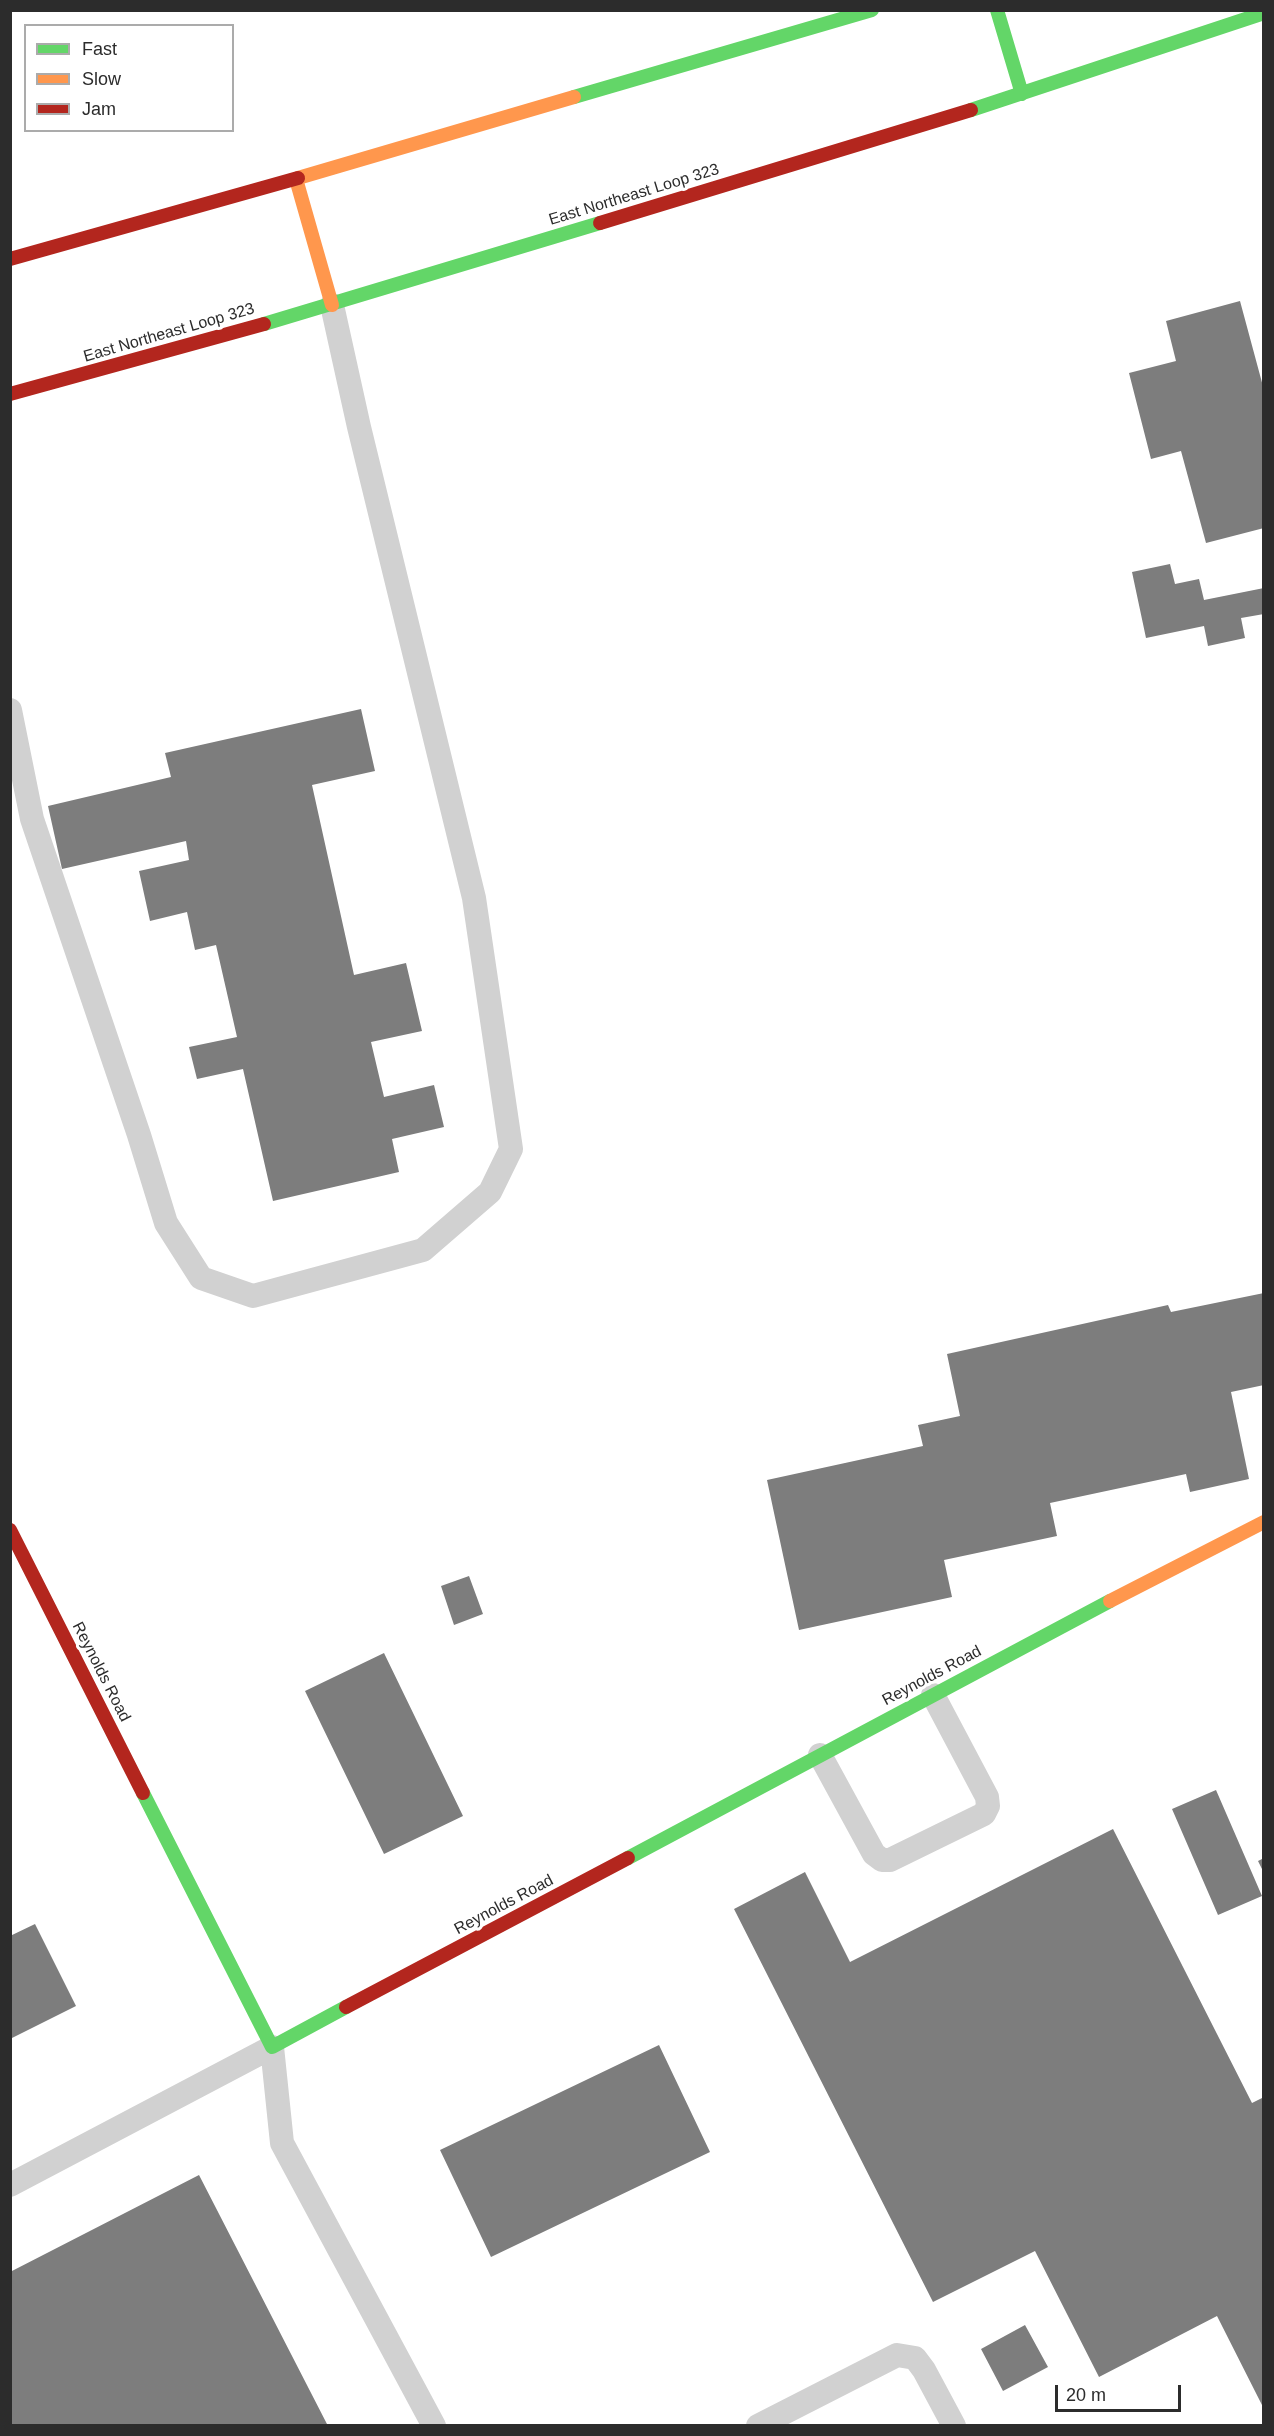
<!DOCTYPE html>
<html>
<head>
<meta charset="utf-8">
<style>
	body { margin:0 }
	#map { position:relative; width:1274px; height:2436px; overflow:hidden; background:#fff; font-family:Arial,sans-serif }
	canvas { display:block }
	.frame { position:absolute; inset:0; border:12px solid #2c2c2c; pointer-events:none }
	.legend { position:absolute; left:24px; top:24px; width:210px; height:108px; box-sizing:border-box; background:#fff; border:2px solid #ababab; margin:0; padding:8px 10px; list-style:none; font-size:18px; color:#2c2c2c }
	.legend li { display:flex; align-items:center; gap:12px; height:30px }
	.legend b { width:30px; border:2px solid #ababab }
	.scale { position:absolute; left:1055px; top:2385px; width:126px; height:27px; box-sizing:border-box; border:3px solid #2c2c2c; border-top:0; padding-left:8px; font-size:18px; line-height:21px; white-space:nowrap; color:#2c2c2c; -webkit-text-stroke:4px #fff; paint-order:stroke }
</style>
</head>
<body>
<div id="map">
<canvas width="1274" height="2436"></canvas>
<div class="frame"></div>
<ul class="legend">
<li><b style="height:8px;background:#63d668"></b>Fast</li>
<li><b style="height:8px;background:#ff974d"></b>Slow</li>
<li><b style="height:8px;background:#b3261e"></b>Jam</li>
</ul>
<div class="scale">20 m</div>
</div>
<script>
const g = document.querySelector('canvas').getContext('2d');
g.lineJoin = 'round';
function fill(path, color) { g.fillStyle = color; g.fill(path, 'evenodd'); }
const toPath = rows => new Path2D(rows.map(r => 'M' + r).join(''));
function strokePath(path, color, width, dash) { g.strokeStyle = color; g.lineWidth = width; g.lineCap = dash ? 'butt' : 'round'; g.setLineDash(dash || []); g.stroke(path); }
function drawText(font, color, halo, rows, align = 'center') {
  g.font = font + ' Arial,sans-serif'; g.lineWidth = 6; g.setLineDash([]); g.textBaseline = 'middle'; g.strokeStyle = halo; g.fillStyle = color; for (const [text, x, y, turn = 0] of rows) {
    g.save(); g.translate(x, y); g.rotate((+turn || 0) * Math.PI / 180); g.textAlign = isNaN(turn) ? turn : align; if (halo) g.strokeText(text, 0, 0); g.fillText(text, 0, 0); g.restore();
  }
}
fill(toPath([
	[1240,301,1264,390,1264,528,1206,543,1181,451,1151,459,1129,373,1176,361,1166,321],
	[1170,564,1175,584,1199,579,1204,600,1264,588,1264,614,1241,618,1245,638,1208,646,1204,626,1146,638,1132,572],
	[361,709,375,771,312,785,354,975,406,963,422,1031,371,1042,384,1097,434,1085,444,1127,392,1139,399,1172,273,1201,243,1069,197,1079,189,1047,237,1037,216,945,195,950,187,912,150,921,139,871,189,860,186,841,62,869,48,806,171,777,165,753],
	[1264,1293,1264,1385,1231,1392,1249,1479,1190,1492,1186,1474,1050,1503,1057,1536,944,1560,952,1597,799,1630,767,1480,923,1446,918,1425,960,1416,947,1354,1168,1305,1171,1312],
	[469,1576,483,1614,454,1625,441,1586],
	[384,1653,463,1816,384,1854,305,1691],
	[1216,1790,1262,1896,1218,1915,1172,1809],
	[1113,1829,1252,2103,1264,2097,1264,2409,1217,2316,1099,2377,1035,2251,933,2302,734,1909,805,1872,850,1962],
	[1264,1858,1264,1873,1258,1861],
	[35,1924,76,2006,10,2039,10,1936],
	[659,2045,710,2152,491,2257,440,2150],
	[199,2175,328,2426,10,2426,10,2272],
	[1025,2325,1048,2367,1003,2391,981,2349]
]), '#7d7d7d');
strokePath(toPath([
	[10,710,32,819,139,1135,166,1223,201,1278,253,1296,423,1250,490,1192,511,1149,474,898,359,427,332,305],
	[820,1755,874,1854,882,1860,890,1860,984,1814,988,1806,987,1797,933,1695],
	[10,2185,272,2047,282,2143,434,2426],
	[758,2426,897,2355,915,2358,924,2370,954,2426]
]), '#d1d1d1', 24);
strokePath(toPath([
	[997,10,1022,94],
	[574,97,872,10],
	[971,110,1264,13],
	[264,324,600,223],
	[143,1793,272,2047,346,2007],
	[628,1858,1110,1601]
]), '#63d668', 14);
strokePath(toPath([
	[298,178,574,97],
	[296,179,332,305],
	[1110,1601,1264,1522]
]), '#ff974d', 14);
strokePath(toPath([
	[600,223,971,110],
	[10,259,298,178],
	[10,394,264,324],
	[10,1530,143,1793],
	[346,2007,628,1858]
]), '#b3261e', 14);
drawText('16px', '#2c2c2c', '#fff', [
	["East Northeast Loop 323",634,195,-17],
	["East Northeast Loop 323",169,333,-16],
	["Reynolds Road",101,1672,63],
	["Reynolds Road",932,1676,-28],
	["Reynolds Road",504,1905,-28]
]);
</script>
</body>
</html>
